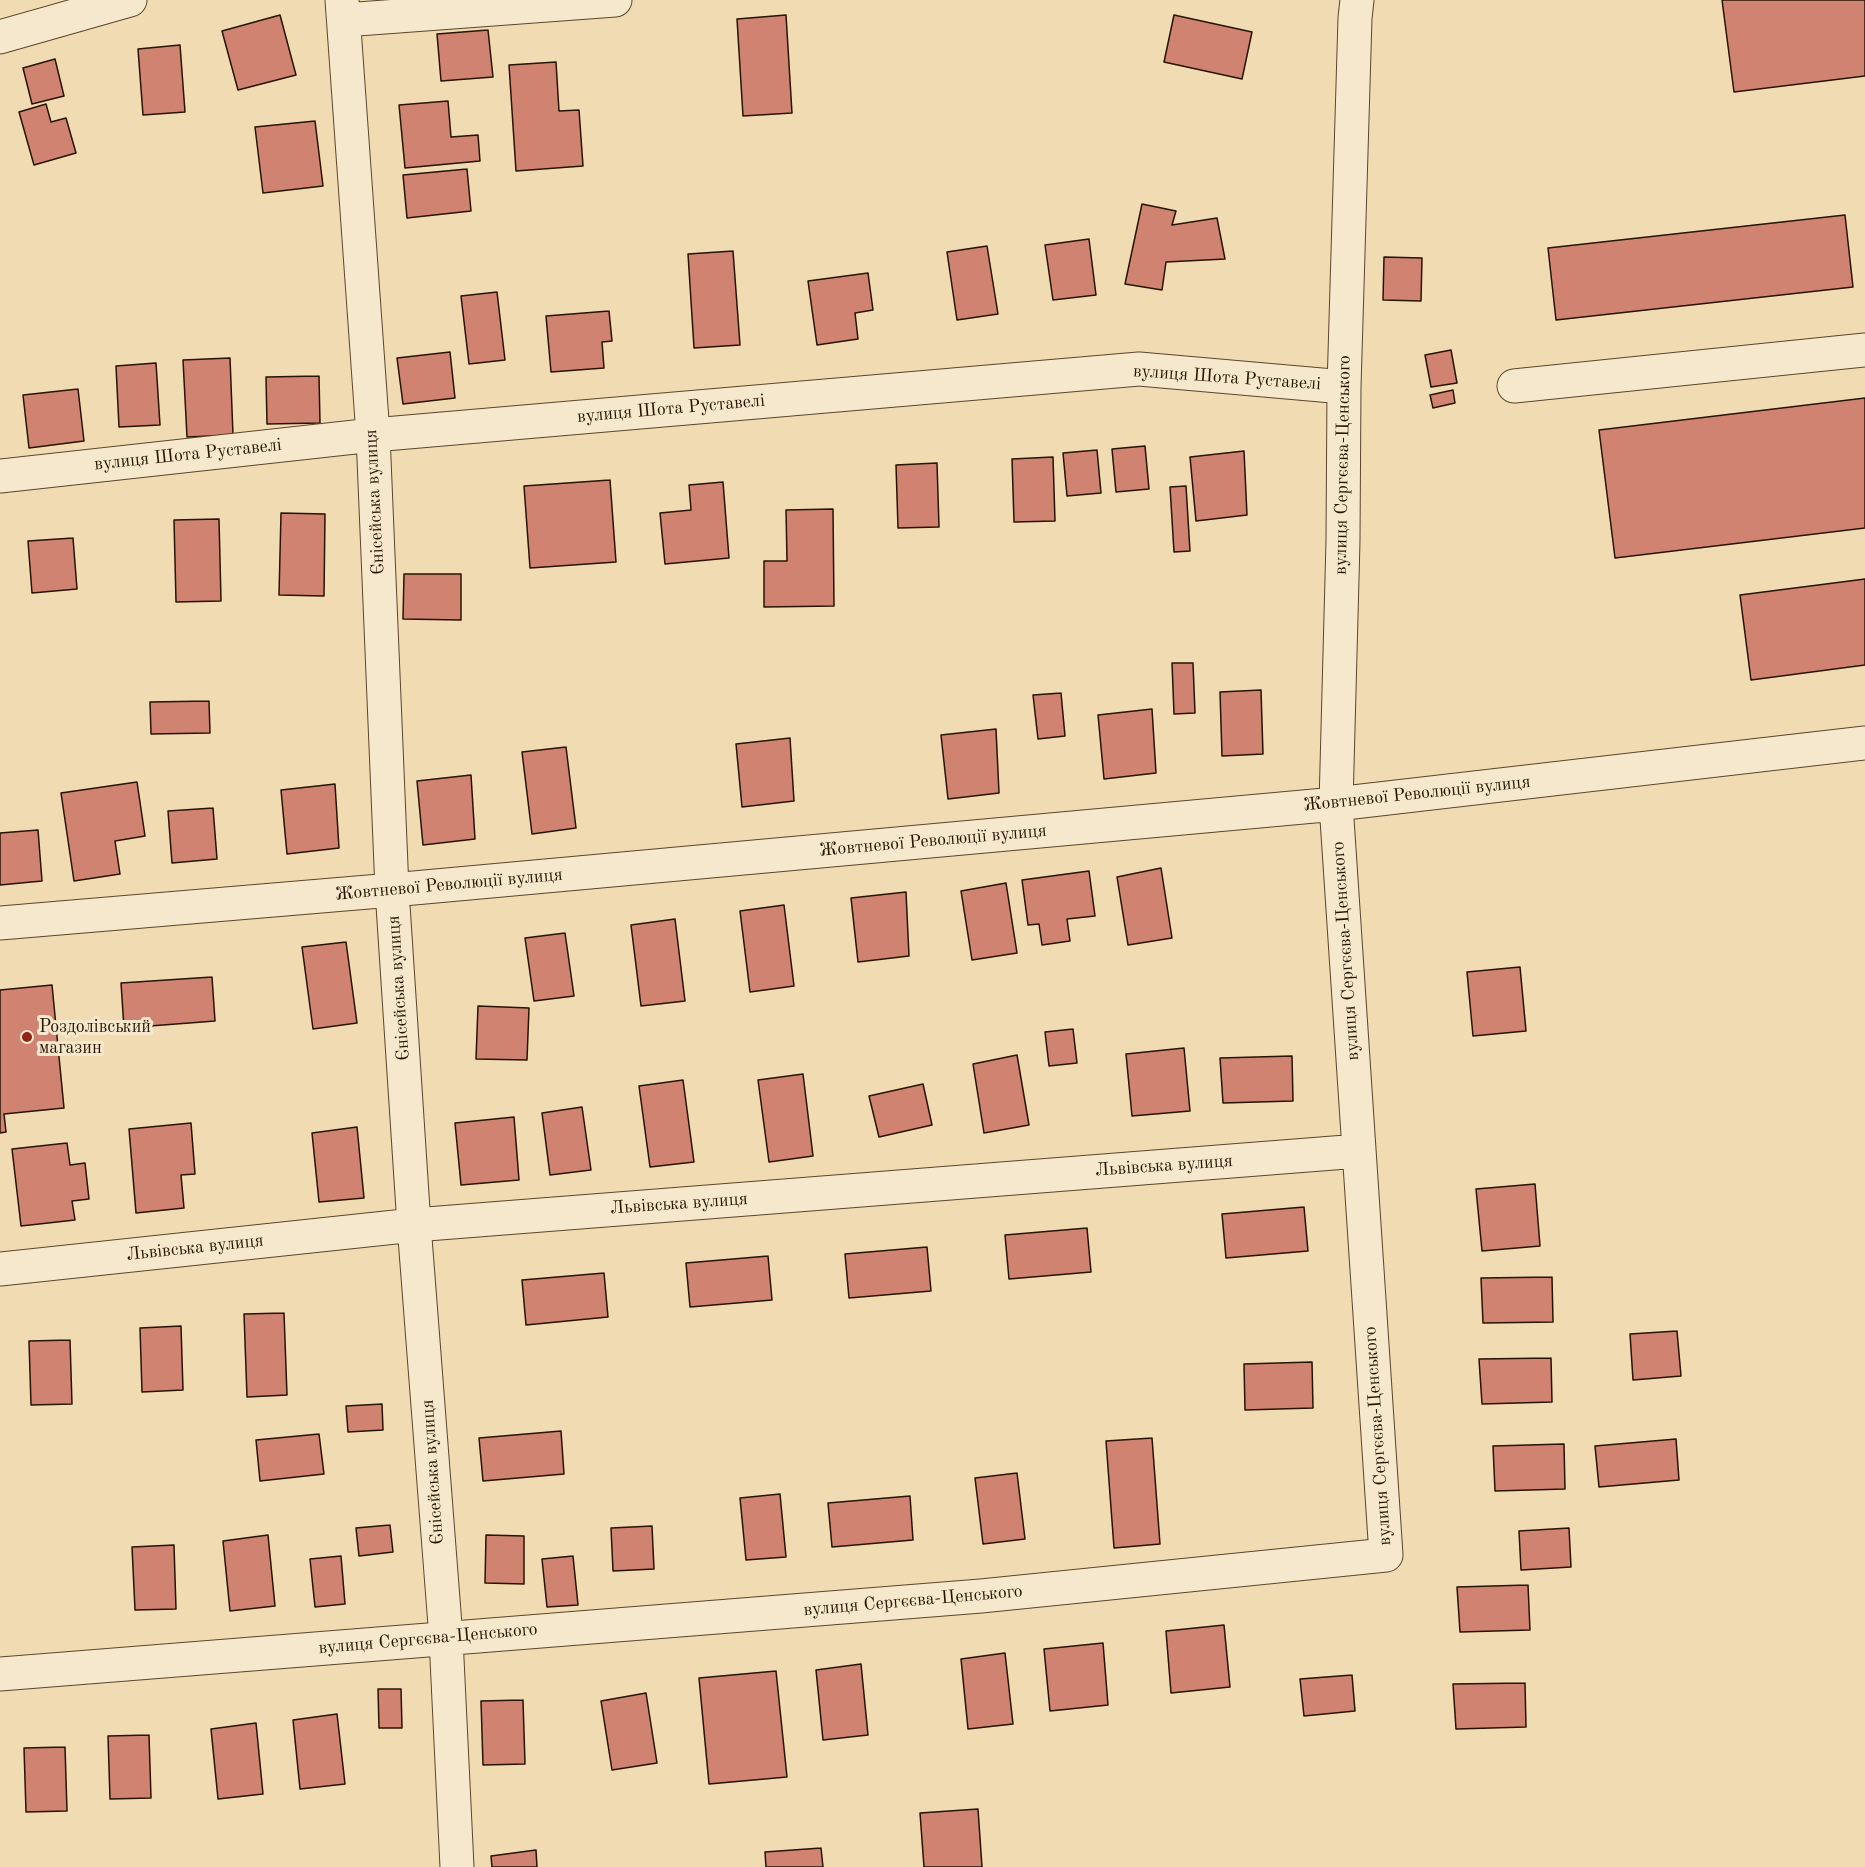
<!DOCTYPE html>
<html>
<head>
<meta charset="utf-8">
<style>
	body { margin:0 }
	canvas { display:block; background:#f1dbb2 }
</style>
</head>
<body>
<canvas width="1865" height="1867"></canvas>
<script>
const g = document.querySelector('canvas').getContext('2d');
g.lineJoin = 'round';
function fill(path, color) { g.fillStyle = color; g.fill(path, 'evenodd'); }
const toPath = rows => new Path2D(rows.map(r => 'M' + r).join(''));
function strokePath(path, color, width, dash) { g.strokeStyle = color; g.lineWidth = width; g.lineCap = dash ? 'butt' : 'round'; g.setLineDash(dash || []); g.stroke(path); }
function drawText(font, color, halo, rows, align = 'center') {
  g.font = font + ' "Old Standard TT",serif'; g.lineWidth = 6; g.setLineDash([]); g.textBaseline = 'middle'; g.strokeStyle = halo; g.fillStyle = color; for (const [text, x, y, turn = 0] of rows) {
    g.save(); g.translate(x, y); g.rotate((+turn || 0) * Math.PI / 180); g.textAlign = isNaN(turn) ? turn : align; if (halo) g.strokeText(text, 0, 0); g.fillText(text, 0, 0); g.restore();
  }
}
const building = toPath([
	[1722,0,1865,0,1865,76,1734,92,1722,0],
	[280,15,296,75,238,90,222,31,280,15],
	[786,15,792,113,743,116,737,19,786,15],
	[1174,15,1252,32,1242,79,1164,62,1174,15],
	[488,30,493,77,441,81,437,34,488,30],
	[180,45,185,112,143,115,138,49,180,45],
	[55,59,64,96,32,104,23,68,55,59],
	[556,62,559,111,579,110,583,166,516,171,509,65,556,62],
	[448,101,451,137,478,135,480,161,405,168,399,105,448,101],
	[46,104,51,122,66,118,76,153,34,165,19,112,46,104],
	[315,121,323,186,263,193,255,127,315,121],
	[467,169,471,211,407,218,403,175,467,169],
	[1142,204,1176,211,1172,225,1217,218,1225,259,1166,262,1162,290,1125,284,1142,204],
	[1845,215,1853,287,1556,320,1548,248,1845,215],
	[1089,239,1096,295,1053,300,1045,245,1089,239],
	[987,246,998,314,957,320,947,252,987,246],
	[733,251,740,345,694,348,688,254,733,251],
	[1384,257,1422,258,1421,301,1383,300,1384,257],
	[868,273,873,310,855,313,858,339,817,345,808,281,868,273],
	[497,292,505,360,469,364,461,296,497,292],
	[609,311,612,341,602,342,604,368,551,372,546,316,609,311],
	[1451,350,1457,383,1431,387,1425,355,1451,350],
	[450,352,455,398,403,404,397,358,450,352],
	[230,358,233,435,187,437,183,360,230,358],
	[156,363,160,425,119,427,116,366,156,363],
	[319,376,320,423,267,424,266,377,319,376],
	[78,389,84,441,29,448,23,395,78,389],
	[1453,390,1455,403,1433,408,1430,395,1453,390],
	[1865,398,1865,528,1615,558,1599,430,1865,398],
	[1145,446,1149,489,1116,492,1112,449,1145,446],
	[1097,450,1101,493,1067,496,1063,453,1097,450],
	[1244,451,1247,515,1196,521,1190,457,1244,451],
	[1053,457,1055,521,1014,522,1012,459,1053,457],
	[937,463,939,527,898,528,896,465,937,463],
	[610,480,616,562,530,568,524,486,610,480],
	[723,482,729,558,665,564,660,513,691,510,689,485,723,482],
	[1186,486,1190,551,1174,552,1170,487,1186,486],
	[833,509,834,606,764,607,764,561,787,561,786,510,833,509],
	[281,513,325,514,324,596,279,595,281,513],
	[219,519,221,601,176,602,174,520,219,519],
	[73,538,77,589,32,593,28,541,73,538],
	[404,574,461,574,461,620,403,619,404,574],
	[1865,579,1865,665,1751,680,1740,595,1865,579],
	[1172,663,1193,663,1195,713,1174,714,1172,663],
	[1261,690,1263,754,1222,756,1220,692,1261,690],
	[1061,693,1065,736,1038,739,1033,695,1061,693],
	[209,701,210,733,151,734,150,702,209,701],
	[1152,709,1156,773,1104,779,1098,715,1152,709],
	[996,729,999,793,948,799,941,735,996,729],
	[790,738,794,801,742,807,736,744,790,738],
	[566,747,576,828,532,834,522,752,566,747],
	[471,775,475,839,423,845,417,781,471,775],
	[137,782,145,836,115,841,120,874,74,881,61,793,137,782],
	[335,784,339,848,287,854,281,790,335,784],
	[213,808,217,859,172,863,168,811,213,808],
	[38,830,42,881,0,885,0,833,38,830],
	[1161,868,1172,938,1128,945,1117,877,1161,868],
	[1089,871,1095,916,1067,919,1070,941,1042,945,1039,924,1028,925,1022,880,1089,871],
	[1006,883,1017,953,972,960,961,891,1006,883],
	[906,892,909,956,858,962,851,898,906,892],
	[784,905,794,986,750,992,740,911,784,905],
	[675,919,685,1001,641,1006,631,925,675,919],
	[565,933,574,996,534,1001,525,938,565,933],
	[346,942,357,1023,313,1029,302,947,346,942],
	[1520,967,1526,1031,1473,1036,1467,972,1520,967],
	[212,977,215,1021,124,1028,121,983,212,977],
	[52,985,64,1108,4,1114,6,1132,0,1133,0,990,52,985],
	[478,1006,529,1008,527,1060,476,1059,478,1006],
	[1073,1029,1077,1063,1049,1066,1045,1032,1073,1029],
	[1184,1048,1190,1111,1132,1116,1126,1054,1184,1048],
	[1017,1055,1029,1125,984,1133,973,1064,1017,1055],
	[1292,1056,1293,1101,1223,1103,1220,1058,1292,1056],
	[803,1074,813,1156,769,1162,758,1080,803,1074],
	[683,1080,694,1162,650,1167,639,1086,683,1080],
	[923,1084,932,1125,879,1137,869,1096,923,1084],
	[582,1107,591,1170,550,1175,542,1113,582,1107],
	[514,1117,519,1180,461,1185,455,1123,514,1117],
	[191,1123,195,1174,181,1175,184,1208,136,1213,129,1129,191,1123],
	[357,1127,364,1198,319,1202,312,1133,357,1127],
	[67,1143,70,1165,85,1163,89,1199,72,1201,75,1220,21,1226,12,1149,67,1143],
	[1535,1184,1540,1246,1482,1251,1476,1189,1535,1184],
	[1304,1207,1308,1251,1226,1258,1222,1214,1304,1207],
	[1087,1228,1091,1272,1009,1279,1005,1235,1087,1228],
	[927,1247,931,1291,849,1298,845,1254,927,1247],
	[768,1256,772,1300,690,1307,686,1263,768,1256],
	[604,1273,608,1317,526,1325,522,1280,604,1273],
	[1552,1277,1553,1322,1483,1323,1481,1278,1552,1277],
	[284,1313,287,1395,247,1397,244,1314,284,1313],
	[181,1326,183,1390,142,1392,140,1328,181,1326],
	[1677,1331,1681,1376,1633,1380,1630,1334,1677,1331],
	[70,1340,72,1404,31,1405,29,1341,70,1340],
	[1551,1358,1552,1402,1482,1404,1479,1359,1551,1358],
	[1312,1362,1313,1408,1245,1410,1244,1364,1312,1362],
	[382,1404,383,1430,348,1432,346,1406,382,1404],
	[561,1431,564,1474,483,1481,479,1438,561,1431],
	[319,1434,324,1474,260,1481,256,1440,319,1434],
	[1152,1438,1160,1544,1114,1548,1106,1441,1152,1438],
	[1676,1439,1679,1480,1599,1487,1595,1446,1676,1439],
	[1564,1444,1565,1489,1495,1491,1493,1446,1564,1444],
	[1017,1473,1025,1539,983,1544,975,1478,1017,1473],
	[780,1494,786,1557,746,1560,740,1498,780,1494],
	[910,1496,913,1540,832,1547,828,1503,910,1496],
	[390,1525,393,1552,359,1556,356,1528,390,1525],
	[652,1526,654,1569,613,1571,611,1528,652,1526],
	[1569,1528,1571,1567,1521,1570,1519,1531,1569,1528],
	[268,1535,275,1606,230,1611,223,1541,268,1535],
	[486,1535,524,1536,524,1584,485,1583,486,1535],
	[174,1545,176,1609,135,1610,132,1547,174,1545],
	[341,1556,345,1604,315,1607,310,1559,341,1556],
	[573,1556,578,1605,547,1607,542,1559,573,1556],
	[1528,1585,1530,1630,1460,1632,1457,1587,1528,1585],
	[1224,1625,1230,1687,1171,1693,1166,1631,1224,1625],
	[1103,1643,1108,1705,1050,1711,1044,1649,1103,1643],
	[1005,1653,1013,1724,968,1729,961,1659,1005,1653],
	[861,1664,868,1735,823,1740,816,1670,861,1664],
	[776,1671,787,1777,709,1784,699,1678,776,1671],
	[1352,1675,1355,1711,1304,1716,1300,1679,1352,1675],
	[1525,1683,1526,1727,1456,1729,1453,1684,1525,1683],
	[378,1689,401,1689,402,1728,379,1728,378,1689],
	[646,1693,657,1763,612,1770,601,1701,646,1693],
	[523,1700,525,1764,483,1765,481,1701,523,1700],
	[337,1714,345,1784,300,1789,293,1720,337,1714],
	[256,1723,263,1794,218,1799,211,1729,256,1723],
	[149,1735,151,1798,110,1799,108,1736,149,1735],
	[65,1747,67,1811,26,1812,24,1748,65,1747],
	[978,1809,982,1867,924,1867,920,1813,978,1809],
	[821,1848,823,1867,766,1867,765,1852,821,1848],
	[536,1850,537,1867,492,1867,491,1856,536,1850]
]);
fill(building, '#d08371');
strokePath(building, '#261400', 1.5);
const minor = toPath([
	[342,0,373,435,392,890,414,1225,446,1638,457,1867],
	[344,20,615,0],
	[0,37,130,0],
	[1514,386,1865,350],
	[0,476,373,435,1139,369,1344,387],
	[0,923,392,890,1336,804,1865,743],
	[0,1269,414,1225,1359,1151],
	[0,1674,981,1596,1386,1555,1336,804,1343,541,1344,387,1355,18,1357,0]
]);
strokePath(minor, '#59462c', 35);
strokePath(minor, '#f6e8cd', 33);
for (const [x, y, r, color] of [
	[27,1037,6,"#8f2418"]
]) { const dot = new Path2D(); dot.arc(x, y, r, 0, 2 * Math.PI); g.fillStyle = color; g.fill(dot); strokePath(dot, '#f6e8cd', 2); }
drawText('18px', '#261400', '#f6e8cd', [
	["вулиця Шота Руставелі",1227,378,4],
	["вулиця Шота Руставелі",671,409,-5],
	["вулиця Шота Руставелі",188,455,-6],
	["вулиця Сергєєва-Ценського",1343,465,-89],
	["Єнісейська вулиця",375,502,-93],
	["Жовтневої Революції вулиця",1417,794,-6],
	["Жовтневої Революції вулиця",933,841,-5],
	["Жовтневої Революції вулиця",449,885,-5],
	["вулиця Сергєєва-Ценського",1346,951,-94],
	["Єнісейська вулиця",399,988,-94],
	["Львівська вулиця",1164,1166,-4],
	["Львівська вулиця",679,1204,-4],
	["Львівська вулиця",195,1248,-6],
	["вулиця Сергєєва-Ценського",1378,1436,-94],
	["Єнісейська вулиця",433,1472,-94],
	["вулиця Сергєєва-Ценського",913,1601,-5],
	["вулиця Сергєєва-Ценського",428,1639,-5]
]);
drawText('18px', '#261400', '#f6e8cd', [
	["Роздолівський",39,1027],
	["магазин",39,1048]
], 'left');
</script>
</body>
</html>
